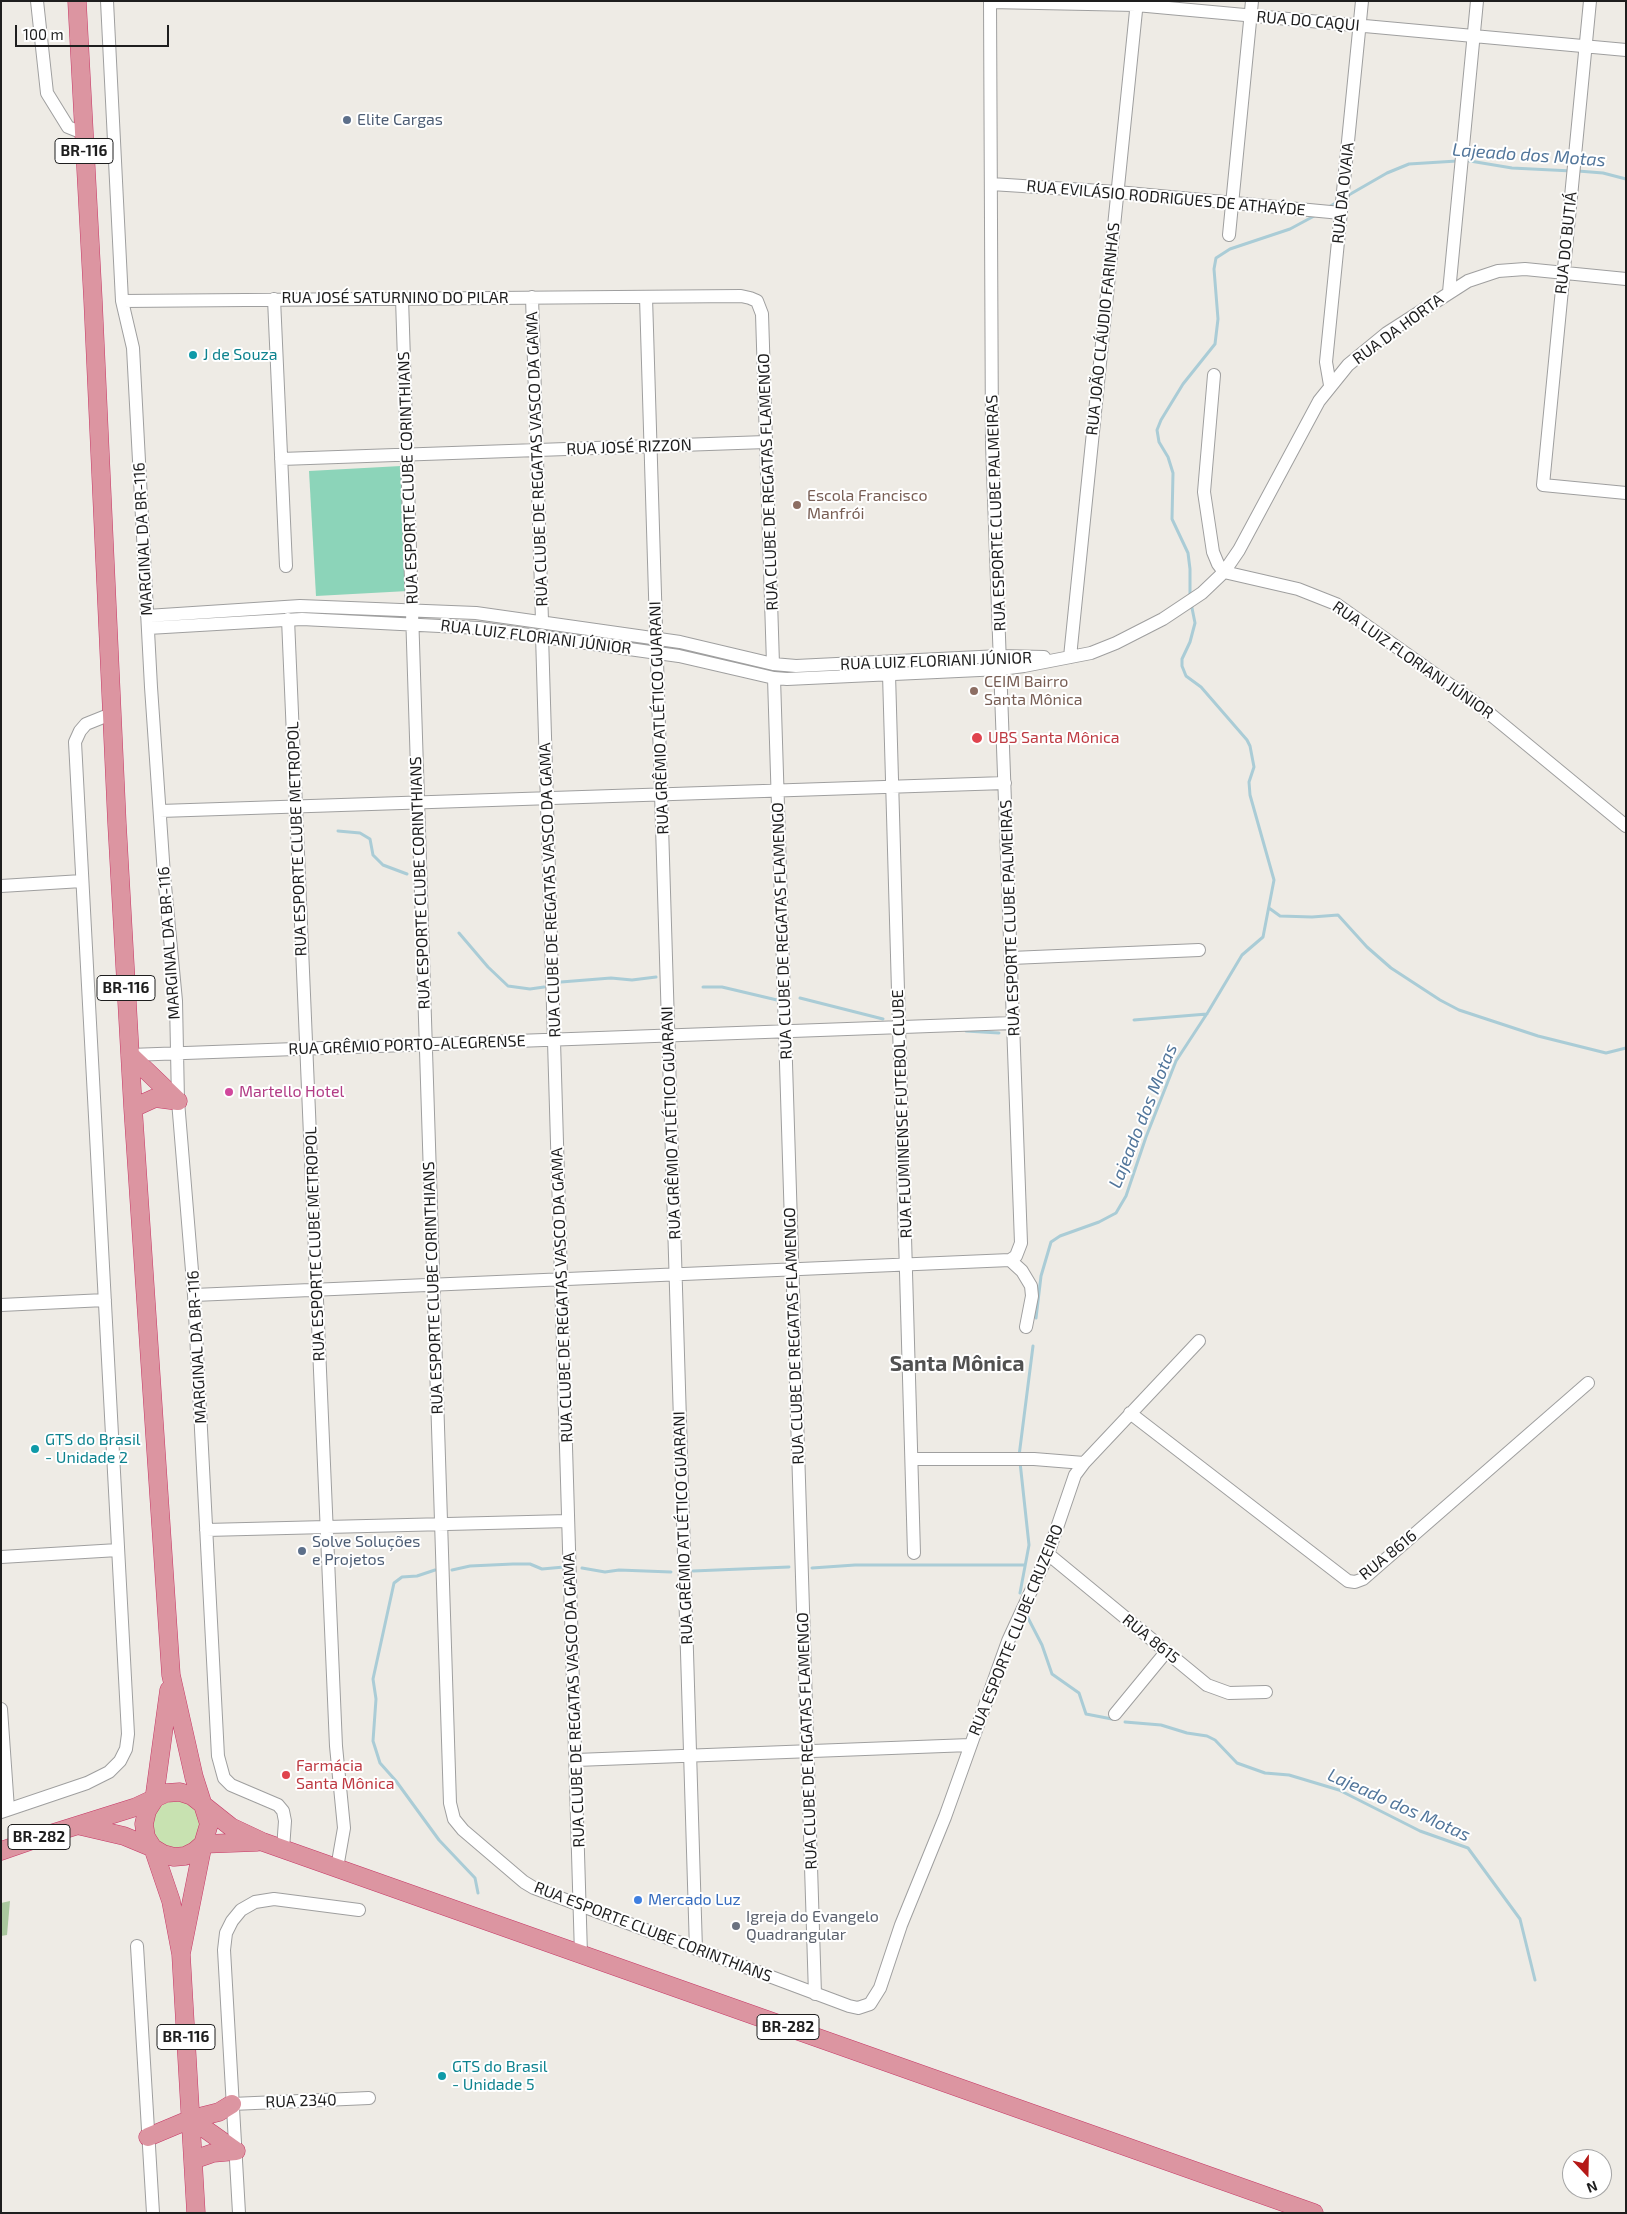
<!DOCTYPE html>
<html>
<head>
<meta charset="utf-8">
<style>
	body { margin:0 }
	#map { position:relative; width:1627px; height:2214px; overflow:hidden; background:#eeebe5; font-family:"Exo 2",sans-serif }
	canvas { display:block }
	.frame { position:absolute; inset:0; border:2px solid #1e1e1e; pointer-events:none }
	.north { position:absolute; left:1562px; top:2149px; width:50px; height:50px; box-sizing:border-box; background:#fff; border:1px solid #a5a5a5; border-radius:50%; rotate:159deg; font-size:14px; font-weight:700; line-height:20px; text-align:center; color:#1e1e1e }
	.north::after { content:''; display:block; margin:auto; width:18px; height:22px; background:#b51917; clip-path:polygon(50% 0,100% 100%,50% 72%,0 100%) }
	.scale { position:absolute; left:15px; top:25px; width:154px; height:22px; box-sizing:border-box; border:2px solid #1e1e1e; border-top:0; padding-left:6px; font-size:15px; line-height:18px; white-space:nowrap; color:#1e1e1e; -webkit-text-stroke:4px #fff; paint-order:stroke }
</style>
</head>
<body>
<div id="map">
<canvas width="1627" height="2214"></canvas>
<div class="frame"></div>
<div class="north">N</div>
<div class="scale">100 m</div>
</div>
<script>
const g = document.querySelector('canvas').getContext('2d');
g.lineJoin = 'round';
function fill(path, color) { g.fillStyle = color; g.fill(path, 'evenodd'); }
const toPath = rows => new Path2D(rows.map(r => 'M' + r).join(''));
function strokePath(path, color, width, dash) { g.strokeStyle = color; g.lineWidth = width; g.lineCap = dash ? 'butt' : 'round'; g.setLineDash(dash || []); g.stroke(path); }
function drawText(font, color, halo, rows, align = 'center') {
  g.font = font + ' "Exo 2",sans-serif'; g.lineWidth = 4; g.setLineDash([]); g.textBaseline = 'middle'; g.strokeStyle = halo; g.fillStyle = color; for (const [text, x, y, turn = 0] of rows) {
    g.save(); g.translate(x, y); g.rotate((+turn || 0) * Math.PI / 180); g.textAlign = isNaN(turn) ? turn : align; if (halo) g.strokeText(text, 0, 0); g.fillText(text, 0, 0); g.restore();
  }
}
fill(toPath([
	'152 1825a24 24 0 1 1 48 0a24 24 0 1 1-48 0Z'
]), '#c8e2b1');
fill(toPath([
	[10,1901,7,1935,1,1936,1,1903]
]), '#aac89e');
fill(toPath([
	[401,466,408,591,316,596,309,471]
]), '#8cd4b9');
strokePath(toPath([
	[1464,160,1512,168,1572,171],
	[1578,171,1603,173,1626,179],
	[1347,196,1387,173,1409,164,1457,161],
	[1327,208,1339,201],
	[1190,597,1190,569,1188,553,1172,519,1173,473,1168,457,1159,442,1157,430,1161,420,1183,384,1215,344,1218,319,1214,269,1216,258,1230,249,1290,229,1316,215],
	[338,831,360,833,370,839,373,855,383,865,407,874],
	[1269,908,1280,916,1312,917,1338,915,1367,947,1391,968,1440,1000,1459,1010,1538,1036,1606,1053,1626,1048],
	[459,933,488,967,508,986,530,989,544,987],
	[561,982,611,978,632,980,656,977],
	[703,987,722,987,777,1000],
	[800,998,883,1019],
	[1134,1020,1207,1014],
	[966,1031,999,1033],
	[1036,1318,1041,1276,1051,1242,1060,1236,1099,1222,1116,1213,1126,1196,1146,1137,1176,1061,1208,1012,1242,955,1263,937,1274,880,1250,795,1249,782,1254,767,1250,746,1247,740,1201,687,1186,676,1182,666,1182,659,1190,642,1195,623,1191,603],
	[1019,1456,1033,1346],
	[1020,1462,1029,1545,1020,1593],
	[582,1568,605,1572,619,1570,671,1572],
	[812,1568,855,1565,1025,1565],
	[435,1570,417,1576,402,1577,394,1583,373,1679,376,1699,373,1741,380,1763,396,1781,439,1840,475,1878,478,1893],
	[452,1570,470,1566,513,1564,530,1564,542,1569,564,1567],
	[693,1571,789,1567],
	[1027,1616,1042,1645,1052,1674,1079,1693,1086,1714,1112,1719],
	[1125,1722,1161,1725,1187,1733,1207,1736,1215,1740,1237,1763,1265,1773,1289,1775,1339,1790,1420,1831,1468,1848,1520,1919,1535,1980]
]), '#aaccd6', 3);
const minor = toPath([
	[37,1,47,93,68,127,83,133],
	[107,1,122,301,133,348,151,687,164,875,176,1001,178,1101,194,1295,218,1756,224,1778,231,1785,278,1805,283,1811,285,1821,283,1849],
	[990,1,992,444,1021,1243,1016,1256,1010,1260],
	[1590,1,1543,485,1626,493],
	[990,2,1136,5,1626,50],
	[991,184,1117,192,1341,213],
	[1229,235,1252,1],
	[1449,292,1477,1],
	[532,297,542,621],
	[646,297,696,1949],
	[402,298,450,1803,454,1819,463,1830,524,1882,534,1888,849,2006,858,2008,870,2004,880,1988,901,1925,945,1817,1008,1641,1048,1554,1075,1475,1084,1463,1199,1341],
	[274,299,286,566],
	[122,301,741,296,750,298,757,301,762,314,773,664],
	[1214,375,1204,492,1213,552,1218,564,1224,572],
	[1330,385,1326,362,1362,1],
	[281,459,766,442],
	[1224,572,1298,589,1336,604,1484,709,1626,826],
	[147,616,300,606,476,613,680,642,773,664,796,666,1000,656,1044,657],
	[288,619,336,1746,344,1828,337,1868],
	[148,628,302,619,479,628,679,656,774,678,787,679,1001,669,1024,666,1091,653,1116,643,1163,619,1202,593,1224,572,1239,550,1319,401,1348,365,1387,333,1468,281,1498,271,1525,269,1626,279],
	[542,635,581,1954],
	[1070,657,1137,1],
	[889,674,914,1553],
	[774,678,815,1994],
	[160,811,1005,783],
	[1,886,82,881],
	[1011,958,1199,950],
	[130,1055,1013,1023],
	[1010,1260,1022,1271,1031,1286,1032,1296,1026,1327],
	[194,1295,1010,1260],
	[1,1305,105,1300],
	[1130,1413,1348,1581,1355,1582,1363,1579,1588,1383],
	[912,1459,1034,1459,1084,1463],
	[206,1530,568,1521],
	[1048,1554,1207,1685,1229,1693,1266,1692],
	[1,1557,118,1550],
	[1,1709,8,1809],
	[1115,1714,1166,1652],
	[576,1760,970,1745],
	[1,1812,87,1783,109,1772,120,1761,126,1749,128,1734,75,742,80,731,86,724,111,714],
	[137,1946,153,2213],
	[232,2104,369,2098],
	[239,2213,224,1950,226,1933,232,1921,241,1910,255,1902,274,1899,359,1910]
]);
const highway = toPath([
	[77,1,93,300,117,824,133,1108,171,1675,194,1777,209,1824,203,1844,181,1954],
	[130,1055,178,1101],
	[133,1108,155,1098,178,1101],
	[169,1690,154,1800,147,1811,144,1824,146,1837,153,1848,171,1901,181,1954,196,2213],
	[81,1826,124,1836,153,1848,163,1854,174,1857,185,1856,195,1851,203,1844],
	[203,1844,257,1842],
	[1,1851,50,1834,136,1807,166,1793,180,1792,192,1796,231,1827,263,1842,1314,2213],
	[191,2119,236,2151],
	[148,2137,191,2119,219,2112,232,2104],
	[193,2160,213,2153,236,2151]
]);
strokePath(minor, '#9f9f9f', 14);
strokePath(highway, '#c63866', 19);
strokePath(minor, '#fff', 12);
strokePath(highway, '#dc95a1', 18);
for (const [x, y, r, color] of [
	[347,120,5,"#5c6f8a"],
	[193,355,5,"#0f9aa8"],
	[797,505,5,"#8d6e63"],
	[974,691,5,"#8d6e63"],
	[977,738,6,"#e0444e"],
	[229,1092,5,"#d1479c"],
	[35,1449,5,"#0f9aa8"],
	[302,1551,5,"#5c6f8a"],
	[286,1775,5,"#e0444e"],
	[638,1900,5,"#3f7fe0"],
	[736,1926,5,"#6b7280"],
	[442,2076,5,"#0f9aa8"]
]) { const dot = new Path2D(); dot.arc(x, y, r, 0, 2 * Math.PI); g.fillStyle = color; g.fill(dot); strokePath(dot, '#fff', 2); }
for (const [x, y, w] of [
	[84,151,58],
	[126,988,58],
	[39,1837,62],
	[788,2027,62],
	[186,2037,58]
]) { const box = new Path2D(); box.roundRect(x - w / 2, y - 12.5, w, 25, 4); g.fillStyle = '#fff'; g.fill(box); strokePath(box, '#1e1e1e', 1); }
drawText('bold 15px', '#1e1e1e', null, [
	["BR-116",84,151],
	["BR-116",126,988],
	["BR-282",39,1837],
	["BR-282",788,2027],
	["BR-116",186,2037]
]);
drawText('16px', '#1e1e1e', '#fff', [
	["RUA DO CAQUI",1308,21,5],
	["RUA DA OVAIA",1343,193,-84],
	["RUA EVILÁSIO RODRIGUES DE ATHAÝDE",1166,198,5],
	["RUA DO BUTIÁ",1566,243,-84],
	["RUA JOSÉ SATURNINO DO PILAR",395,298],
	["RUA JOÃO CLÁUDIO FARINHAS",1103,329,-84],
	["RUA DA HORTA",1398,329,-36],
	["RUA JOSÉ RIZZON",629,447,-2],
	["RUA CLUBE DE REGATAS VASCO DA GAMA",537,459,-92],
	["RUA ESPORTE CLUBE CORINTHIANS",408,478,-92],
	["RUA CLUBE DE REGATAS FLAMENGO",768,482,-92],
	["RUA ESPORTE CLUBE PALMEIRAS",996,513,-92],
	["MARGINAL DA BR-116",143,539,-93],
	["RUA LUIZ FLORIANI JÚNIOR",536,637,7],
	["RUA LUIZ FLORIANI JÚNIOR",1413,660,35],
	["RUA LUIZ FLORIANI JÚNIOR",936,661,-2],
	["RUA GRÊMIO ATLÉTICO GUARANI",659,718,-92],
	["RUA ESPORTE CLUBE METROPOL",297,839,-92],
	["RUA ESPORTE CLUBE CORINTHIANS",420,883,-92],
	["RUA CLUBE DE REGATAS VASCO DA GAMA",550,890,-92],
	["RUA ESPORTE CLUBE PALMEIRAS",1010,918,-92],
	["RUA CLUBE DE REGATAS FLAMENGO",782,931,-92],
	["MARGINAL DA BR-116",169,943,-94],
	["RUA GRÊMIO PORTO-ALEGRENSE",407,1045,-2],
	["RUA FLUMINENSE FUTEBOL CLUBE",902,1114,-92],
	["RUA GRÊMIO ATLÉTICO GUARANI",671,1123,-92],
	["RUA ESPORTE CLUBE METROPOL",315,1244,-92],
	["RUA ESPORTE CLUBE CORINTHIANS",433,1288,-92],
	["RUA CLUBE DE REGATAS VASCO DA GAMA",562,1295,-92],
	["RUA CLUBE DE REGATAS FLAMENGO",794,1336,-92],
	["MARGINAL DA BR-116",197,1347,-93],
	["RUA GRÊMIO ATLÉTICO GUARANI",683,1528,-92],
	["RUA 8616",1388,1555,-39],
	["RUA ESPORTE CLUBE CRUZEIRO",1016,1630,-68],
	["RUA 8615",1151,1639,39],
	["RUA CLUBE DE REGATAS VASCO DA GAMA",574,1700,-92],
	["RUA CLUBE DE REGATAS FLAMENGO",807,1741,-92],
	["RUA ESPORTE CLUBE CORINTHIANS",653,1932,21],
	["RUA 2340",301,2101,-2]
]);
drawText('16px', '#4e5e75', '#fff', [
	["Elite Cargas",357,120],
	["Solve Soluções",312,1542],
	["e Projetos",312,1560]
], 'left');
drawText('16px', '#0d838f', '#fff', [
	["J de Souza",203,355],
	["GTS do Brasil",45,1440],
	["- Unidade 2",45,1458],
	["GTS do Brasil",452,2067],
	["- Unidade 5",452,2085]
], 'left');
drawText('16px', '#785e54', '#fff', [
	["Escola Francisco",807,496],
	["Manfrói",807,514],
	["CEIM Bairro",984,682],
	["Santa Mônica",984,700]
], 'left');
drawText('16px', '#be3a42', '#fff', [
	["UBS Santa Mônica",988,738],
	["Farmácia",296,1766],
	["Santa Mônica",296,1784]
], 'left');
drawText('16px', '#b23c85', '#fff', [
	["Martello Hotel",239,1092]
], 'left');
drawText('16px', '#366cbe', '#fff', [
	["Mercado Luz",648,1900]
], 'left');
drawText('16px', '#5b616d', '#fff', [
	["Igreja do Evangelo",746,1917],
	["Quadrangular",746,1935]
], 'left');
drawText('italic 18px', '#52769b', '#fff', [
	["Lajeado dos Motas",1529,155,4],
	["Lajeado dos Motas",1143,1116,-68],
	["Lajeado dos Motas",1399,1805,24]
]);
drawText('bold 21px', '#515151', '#fff', [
	["Santa Mônica",957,1364]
]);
</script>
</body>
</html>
